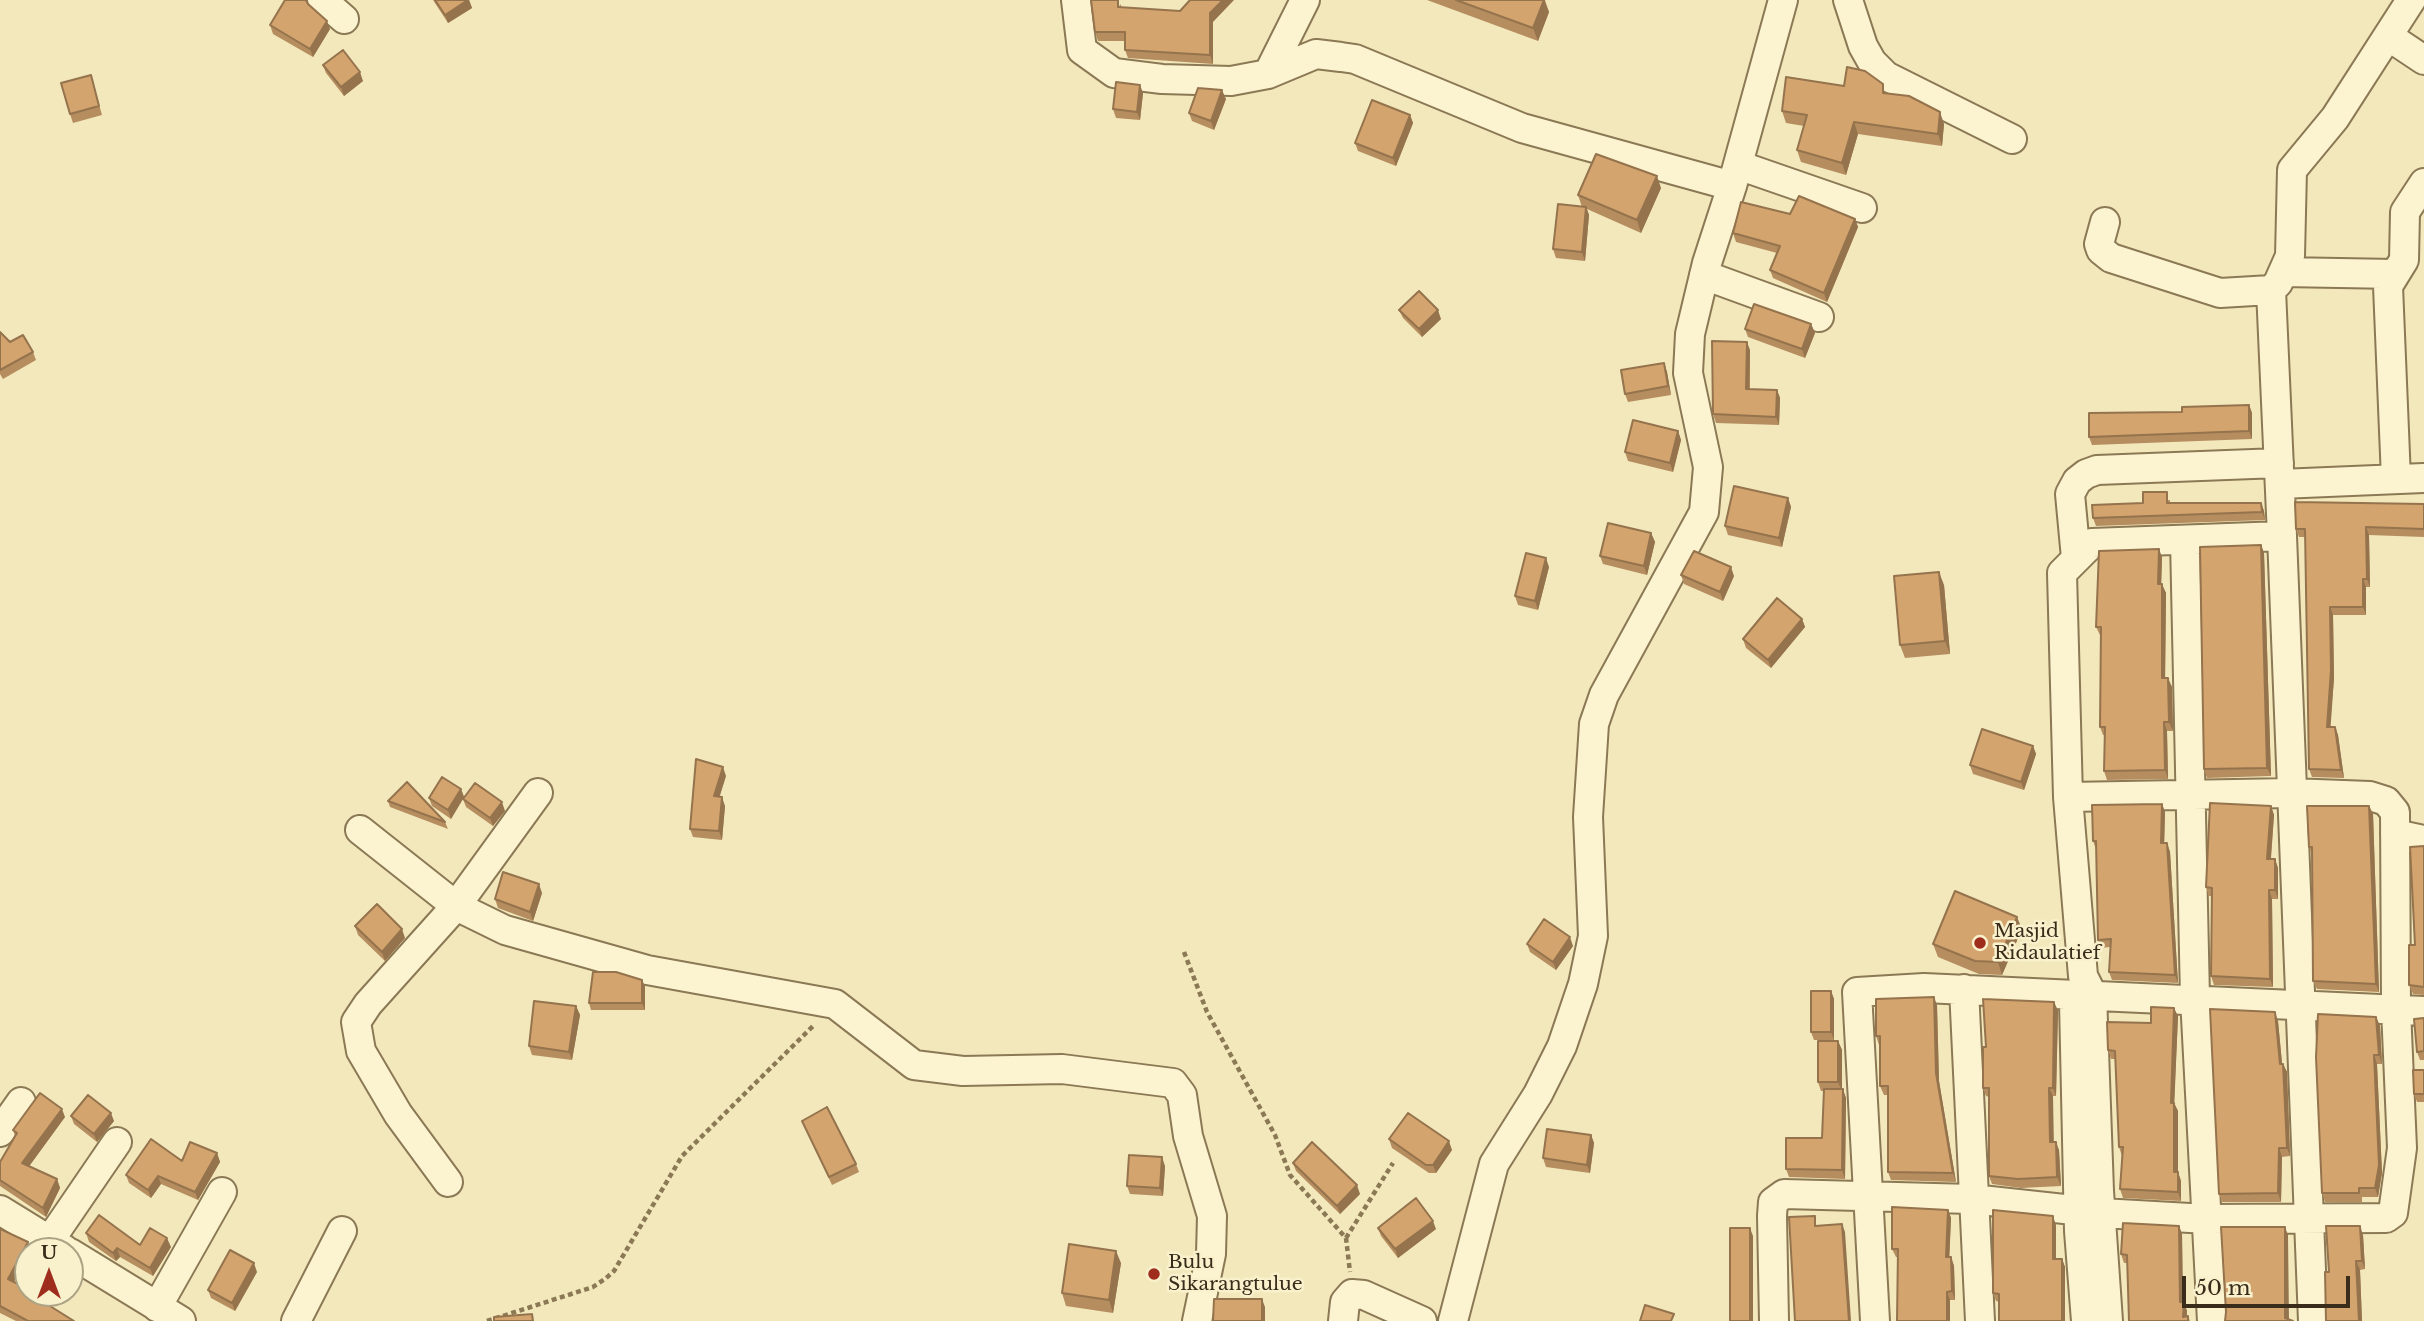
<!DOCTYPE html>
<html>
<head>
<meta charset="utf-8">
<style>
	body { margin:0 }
	#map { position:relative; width:2424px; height:1321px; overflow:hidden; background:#f2e8bc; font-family:"Libre Baskerville",serif }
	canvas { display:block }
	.north { position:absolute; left:14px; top:1237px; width:70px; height:70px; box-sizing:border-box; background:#f8f1cc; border:2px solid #aca285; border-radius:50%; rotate:0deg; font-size:19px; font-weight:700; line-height:28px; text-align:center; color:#392c1a }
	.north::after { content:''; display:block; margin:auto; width:24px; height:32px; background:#9f2d1e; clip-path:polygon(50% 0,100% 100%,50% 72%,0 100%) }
	.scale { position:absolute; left:2182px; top:1276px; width:168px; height:32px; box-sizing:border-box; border:4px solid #392c1a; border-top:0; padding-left:9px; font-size:21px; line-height:24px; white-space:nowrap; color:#392c1a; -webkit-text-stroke:5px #f8f1cc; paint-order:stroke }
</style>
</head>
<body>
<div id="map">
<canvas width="2424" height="1321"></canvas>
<div class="north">U</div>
<div class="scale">50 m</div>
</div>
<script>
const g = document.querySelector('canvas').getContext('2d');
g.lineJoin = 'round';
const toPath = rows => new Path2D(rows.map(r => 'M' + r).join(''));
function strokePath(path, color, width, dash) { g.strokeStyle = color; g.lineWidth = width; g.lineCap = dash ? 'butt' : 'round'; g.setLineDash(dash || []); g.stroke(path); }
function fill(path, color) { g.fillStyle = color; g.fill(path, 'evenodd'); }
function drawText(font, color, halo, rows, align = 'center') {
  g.font = font + ' "Libre Baskerville",serif'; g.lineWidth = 5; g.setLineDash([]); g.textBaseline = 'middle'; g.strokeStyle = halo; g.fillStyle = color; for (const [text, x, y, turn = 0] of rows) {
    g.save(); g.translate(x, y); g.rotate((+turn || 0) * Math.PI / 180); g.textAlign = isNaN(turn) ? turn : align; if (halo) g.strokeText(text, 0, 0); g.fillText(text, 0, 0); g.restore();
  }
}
const minor = toPath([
	[322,0,344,19],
	[1076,0,1082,50,1114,73,1162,79,1231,81,1268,74,1316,54,1341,57,1355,59,1522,128,1732,186],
	[1848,0,1863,46,1872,62,1886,76,2012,139],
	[2388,36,2424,60],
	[1268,74,1305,0],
	[1738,165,1862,208],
	[2105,222,2099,244,2101,250,2111,258,2220,293,2271,290,2278,283,2290,256,2292,170,2335,118,2411,0],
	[2283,272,2395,274],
	[1704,275,1819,317],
	[2396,479,2388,286,2404,260,2405,212,2424,183],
	[2280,484,2424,478],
	[2282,536,2313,1321],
	[2185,540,2195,998,2212,1321],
	[2076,558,2070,494,2077,481,2086,474,2097,470,2279,463],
	[360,830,456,906,505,930,647,970,835,1004,914,1065,963,1071,1062,1069,1173,1083,1182,1095,1188,1136,1212,1216,1211,1254,1197,1321],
	[2395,834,2424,840],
	[1964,989,1980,1321],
	[2074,1002,2079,1231,2086,1321],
	[0,1132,21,1102],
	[448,1182,398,1114,361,1051,356,1022,368,1004,456,906,538,793],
	[0,1210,65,1250],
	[50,1240,117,1142],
	[70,1253,181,1321],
	[157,1307,222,1192],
	[296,1321,342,1231],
	[1343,1321,1345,1302,1352,1294,1364,1295,1422,1321],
	[1453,1321,1494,1164,1538,1094,1562,1046,1583,984,1593,936,1588,817,1594,724,1604,695,1704,512,1708,467,1688,373,1690,334,1707,263,1732,186,1783,0],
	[1774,1321,1772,1216,1773,1202,1784,1194,1972,1199,2101,1213,2208,1219,2386,1218,2393,1213,2402,1148,2396,1009,2395,812,2386,801,2370,796,2290,793,2068,797],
	[1875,1321,1857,992,1924,988,2424,1011],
	[2108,1321,2099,1191,2092,994,2083,976,2068,797,2062,573,2092,543,2282,536,2271,290]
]);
strokePath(minor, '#8b7854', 32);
strokePath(toPath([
	[1184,952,1207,1012,1275,1135,1290,1175,1346,1238,1350,1272],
	[1346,1238,1393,1163],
	[487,1321,593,1287,605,1279,614,1271,682,1156,814,1025]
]), '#8b7854', 4.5, [5, 3.5]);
strokePath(minor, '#fcf4d0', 28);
fill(toPath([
	[433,0,469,0,472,8,448,23],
	[1427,0,1545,0,1549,12,1538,41],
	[1121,4,1121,7,1213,22,1213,64,1128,58,1125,50,1125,41,1098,41,1095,32],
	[270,25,330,29,313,57,273,34],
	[323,65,363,81,344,96,326,73],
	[91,75,102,115,73,123,70,114],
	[1143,93,1140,120,1116,118,1113,109],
	[1887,93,1944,124,1942,146,1858,134,1846,175,1801,162,1797,150,1804,126,1786,123,1782,111],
	[1226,99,1214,130,1192,121,1189,113],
	[1410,115,1413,123,1396,166,1358,151,1355,143],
	[1661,188,1641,233,1587,209,1589,215,1585,261,1556,258,1553,249,1582,207,1578,195],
	[1790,214,1855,219,1858,227,1827,302,1773,278,1770,270,1777,253,1736,242,1733,233],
	[1399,310,1441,319,1422,337,1403,318],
	[1811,324,1815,333,1805,358,1748,337,1745,329],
	[0,332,10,342,33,352,36,360,3,379,0,374],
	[1750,350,1750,389,1777,390,1780,398,1779,425,1716,423,1713,414],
	[1664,363,1667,372,1671,395,1628,402,1625,394],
	[2249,405,2252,413,2252,439,2092,445,2089,437,2182,412],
	[1678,431,1681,440,1673,472,1628,461,1625,452],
	[1788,498,1791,507,1782,547,1728,535,1725,526],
	[2170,500,2170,503,2261,503,2264,511,2265,520,2096,526,2093,518,2143,503],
	[2424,504,2424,537,2369,535,2370,587,2366,587,2366,615,2333,615,2334,678,2330,727,2335,727,2338,735,2344,778,2312,777,2309,769,2305,537,2299,537,2296,529],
	[1651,533,1655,542,1647,575,1603,564,1600,556],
	[2261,545,2264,553,2271,776,2207,778,2204,769],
	[2162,557,2161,584,2166,593,2165,678,2172,687,2173,731,2167,731,2168,779,2107,780,2104,771,2104,735,2103,735,2100,727,2101,635,2100,635,2096,627],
	[1549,567,1538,610,1518,605,1515,596],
	[1681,575,1734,576,1723,601,1684,584],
	[1944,585,1950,654,1905,658,1900,645],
	[1802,619,1805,627,1771,668,1746,648,1743,639],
	[2033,746,2036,754,2024,790,1973,774,1970,765],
	[726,776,719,797,725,806,722,840,693,837,690,829],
	[461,789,464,797,505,811,493,826,466,807,463,799,451,819,432,806,429,798],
	[388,801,445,822,448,829,390,807],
	[2162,804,2165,812,2164,843,2167,843,2170,852,2178,983,2112,980,2109,972,2110,947,2101,948,2098,940,2096,849,2093,841],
	[2271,806,2274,815,2271,859,2275,859,2278,868,2278,899,2272,899,2273,987,2214,985,2211,976,2212,896,2209,896,2206,887],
	[2369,806,2373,814,2379,992,2317,989,2313,981,2312,855,2309,847],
	[2424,846,2424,995,2413,994,2409,985,2415,945],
	[542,893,533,921,498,908,495,899],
	[355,926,405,938,385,961,358,935],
	[2022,929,2002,975,1979,974,1938,957,1933,944],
	[1527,944,1573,946,1556,970,1530,952],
	[645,986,645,1010,591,1010,589,1003],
	[1831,991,1834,999,1834,1040,1814,1040,1811,1032],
	[2054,1002,2058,1011,2056,1096,2053,1096,2053,1142,2059,1150,2061,1186,2021,1188,1992,1184,1989,1176,1989,1097,1986,1096,1983,1088,1986,1047],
	[1937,1005,1939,1081,1956,1182,1891,1180,1888,1172,1888,1095,1884,1095,1880,1086,1880,1045,1879,1045,1876,1036],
	[576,1006,580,1015,572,1060,532,1055,529,1046],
	[2178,1016,2174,1103,2178,1111,2178,1172,2181,1181,2181,1201,2123,1198,2120,1189,2122,1156,2119,1147,2116,1059,2111,1059,2108,1050,2151,1023],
	[2376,1017,2380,1026,2382,1064,2377,1064,2382,1173,2378,1197,2362,1197,2362,1202,2325,1202,2322,1193],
	[2424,1018,2424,1060,2420,1060,2417,1052],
	[2278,1021,2282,1064,2283,1064,2287,1072,2290,1156,2282,1157,2281,1202,2222,1202,2219,1194],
	[1838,1041,1842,1050,1842,1089,1846,1098,1845,1179,1789,1177,1786,1169,1822,1138,1824,1091,1821,1091,1818,1082],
	[2424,1070,2424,1102,2417,1102,2414,1094],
	[71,1116,114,1121,97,1142,74,1124],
	[65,1117,29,1166,57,1179,60,1188,46,1217,0,1186,0,1162,15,1136,13,1130],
	[802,1121,856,1164,859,1172,832,1185],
	[1591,1135,1594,1143,1590,1173,1546,1167,1543,1158],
	[1389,1139,1452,1150,1436,1173,1429,1173,1392,1148],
	[217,1153,220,1162,198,1200,161,1184,151,1198,129,1183,126,1175],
	[1293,1163,1360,1194,1340,1214,1296,1171],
	[1165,1166,1163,1196,1130,1194,1127,1186],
	[1948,1210,1951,1218,1949,1257,1951,1257,1954,1266,1955,1300,1950,1300,1950,1321,1898,1257,1896,1257,1892,1249],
	[2056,1225,2056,1259,2062,1259,2065,1267,2065,1321,1999,1321,1999,1302,1996,1301,1993,1293],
	[2179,1226,2182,1234,2183,1302,2187,1311,2187,1316,2188,1316,2190,1321,2129,1321,2127,1263,2124,1263,2121,1254],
	[1378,1228,1436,1229,1398,1258,1381,1236],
	[0,1229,31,1250,28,1251,28,1255,14,1282,44,1298,46,1304,74,1321,16,1321,0,1313],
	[86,1233,140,1245,171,1247,153,1276,120,1257,116,1261,89,1242],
	[2363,1235,2365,1269,2360,1270,2362,1321,2326,1321,2329,1272],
	[1121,1263,1113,1313,1066,1306,1062,1293],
	[257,1272,235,1311,211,1298,208,1290]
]), '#b68d5f');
fill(toPath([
	[469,0,472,8,448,23,445,15],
	[1223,0,1234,0,1213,22,1213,64,1210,55,1210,13],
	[1544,0,1549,12,1538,41,1533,28],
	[327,21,330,29,313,57,310,49],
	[360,72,363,81,344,96,341,87],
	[1140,85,1143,93,1140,120,1137,112],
	[1222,90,1226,99,1214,130,1211,121],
	[1940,112,1944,124,1942,146,1938,134],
	[1410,115,1413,123,1396,166,1393,158],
	[1854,122,1858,134,1846,175,1842,163],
	[1657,176,1661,188,1641,233,1637,220],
	[1586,207,1589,215,1585,261,1582,252],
	[1855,219,1858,227,1827,302,1824,293],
	[1438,310,1441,319,1422,337,1419,329],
	[1811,324,1815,333,1805,358,1802,349],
	[1747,342,1750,350,1749,397,1746,389],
	[1664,363,1667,372,1671,395,1668,386],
	[1777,390,1780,398,1779,425,1776,417],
	[2249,405,2252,413,2252,439,2249,431],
	[1678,431,1681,440,1673,472,1670,463],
	[1788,498,1791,507,1782,547,1779,538],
	[2261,503,2264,511,2265,520,2262,512],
	[2366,527,2369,535,2370,587,2367,579],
	[1651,533,1655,542,1647,575,1644,566],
	[2261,545,2264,553,2271,776,2267,768],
	[2159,549,2162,557,2161,593,2158,584],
	[1546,558,1549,567,1538,610,1535,601],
	[1731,567,1734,576,1723,601,1720,592],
	[1939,572,1944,585,1950,654,1945,641],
	[2363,579,2366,587,2366,615,2363,607],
	[2162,584,2166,593,2165,687,2162,678],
	[2330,607,2333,615,2334,678,2330,735,2327,727],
	[1802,619,1805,627,1771,668,1768,660],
	[2168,678,2172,687,2173,731,2169,722],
	[2164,722,2167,731,2168,779,2165,770],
	[2335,727,2338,735,2344,778,2341,770],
	[2033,746,2036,754,2024,790,2021,782],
	[723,767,726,776,717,805,714,796],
	[461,789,464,797,451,819,448,810],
	[722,797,725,806,722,840,719,831],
	[502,802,505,811,493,826,490,818],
	[2162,804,2165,812,2164,852,2161,843],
	[2271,806,2274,815,2270,868,2267,859],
	[2369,806,2373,814,2379,992,2376,984],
	[2167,843,2170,852,2178,983,2175,975],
	[2275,859,2278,868,2278,899,2275,890],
	[539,884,542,893,533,921,530,912],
	[2269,890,2272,899,2273,987,2270,979],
	[2017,917,2022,929,2002,975,1998,962],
	[402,929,405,938,385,961,382,952],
	[1570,937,1573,946,1556,970,1553,962],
	[642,980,645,986,645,1010,642,1003],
	[1831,991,1834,999,1834,1040,1831,1032],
	[1934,997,1937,1005,1939,1081,1956,1182,1953,1173,1936,1073],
	[2054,1002,2058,1011,2056,1096,2053,1088],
	[576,1006,580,1015,572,1060,569,1052],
	[2174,1008,2178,1016,2174,1111,2171,1103],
	[2275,1012,2278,1021,2283,1073,2280,1064],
	[2376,1017,2380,1026,2382,1064,2379,1055],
	[1838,1041,1842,1050,1842,1091,1838,1082],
	[2374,1055,2377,1064,2382,1173,2378,1197,2375,1188],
	[2283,1064,2287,1072,2290,1156,2287,1148],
	[2049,1088,2053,1096,2054,1150,2050,1142],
	[1843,1089,1846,1098,1845,1179,1842,1170],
	[2174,1103,2178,1111,2178,1172,2181,1181,2181,1201,2178,1192,2174,1172],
	[62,1109,65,1117,25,1172,22,1163],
	[111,1113,114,1121,97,1142,94,1134],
	[1591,1135,1594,1143,1590,1173,1587,1165],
	[1449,1141,1452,1150,1436,1173,1433,1165],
	[2056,1142,2059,1150,2061,1186,2057,1177],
	[2279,1148,2282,1157,2281,1202,2278,1193],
	[217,1153,220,1162,198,1200,195,1192],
	[1162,1157,1165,1166,1163,1196,1160,1188],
	[158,1176,161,1184,151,1198,148,1190],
	[57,1179,60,1188,46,1217,43,1208],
	[1357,1185,1360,1194,1340,1214,1337,1206],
	[1948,1210,1951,1218,1949,1266,1946,1257],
	[2053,1216,2056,1225,2056,1267,2053,1259],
	[1433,1221,1436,1229,1398,1258,1395,1249],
	[1842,1224,1845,1232,1851,1321,1849,1321],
	[2179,1226,2182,1234,2183,1311,2180,1302],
	[2360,1226,2363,1235,2365,1269,2362,1261],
	[2285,1227,2288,1235,2289,1321,2285,1318],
	[1750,1228,1753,1236,1753,1321,1750,1321],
	[167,1238,171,1247,153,1276,150,1268],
	[28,1242,31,1250,28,1251,28,1255,11,1287,8,1279],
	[117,1248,120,1257,116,1261,113,1253],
	[1116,1251,1121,1263,1113,1313,1109,1300],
	[1951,1257,1954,1266,1955,1300,1952,1291],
	[2062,1259,2065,1267,2065,1321,2062,1321],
	[2356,1261,2360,1270,2362,1321,2359,1321],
	[254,1263,257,1272,235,1311,232,1303],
	[1947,1292,1950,1300,1950,1321,1947,1321],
	[1262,1299,1265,1307,1265,1321,1262,1321],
	[2184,1302,2187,1311,2186,1321,2183,1317]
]), '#94734d');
const building = toPath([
	[285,0,306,0,308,4,327,21,310,49,270,25,285,0],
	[435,0,468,0,445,15,435,0],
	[1091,0,1118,0,1118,7,1180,11,1190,0,1223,0,1210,13,1210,55,1125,50,1125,32,1095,32,1091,0],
	[1456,0,1544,0,1533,28,1456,0],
	[343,50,360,72,341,87,323,65,343,50],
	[1847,67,1865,71,1883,84,1883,93,1909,96,1940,112,1938,134,1854,122,1842,163,1797,150,1807,115,1782,111,1786,77,1844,86,1847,67],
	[91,75,99,106,70,114,61,83,91,75],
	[1116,82,1140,85,1137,112,1113,109,1116,82],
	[1198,88,1222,90,1211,121,1189,113,1198,88],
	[1372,100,1410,115,1393,158,1355,143,1372,100],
	[1596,154,1657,176,1637,220,1578,195,1596,154],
	[1799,196,1855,219,1824,293,1770,270,1780,246,1733,233,1741,202,1790,214,1799,196],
	[1558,204,1586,207,1582,252,1553,249,1558,204],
	[1419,291,1438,310,1419,329,1399,310,1419,291],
	[1754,304,1811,324,1802,349,1745,329,1754,304],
	[0,332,10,342,23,335,33,352,0,370,0,332],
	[1712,341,1747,342,1746,389,1777,390,1776,417,1713,414,1712,341],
	[1664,363,1668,386,1625,394,1621,370,1664,363],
	[2249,405,2249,431,2089,437,2089,413,2182,412,2182,407,2249,405],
	[1633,420,1678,431,1670,463,1625,452,1633,420],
	[1734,486,1788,498,1779,538,1725,526,1734,486],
	[2143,492,2167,492,2167,503,2261,503,2262,512,2093,518,2092,505,2143,503,2143,492],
	[2295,502,2424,504,2424,529,2366,527,2367,579,2363,579,2363,607,2330,607,2331,670,2327,727,2335,727,2341,770,2309,769,2305,529,2296,529,2295,502],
	[1608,523,1651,533,1644,566,1600,556,1608,523],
	[2261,545,2267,768,2204,769,2200,547,2261,545],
	[2159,549,2158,584,2162,584,2162,678,2168,678,2169,722,2164,722,2165,770,2104,771,2105,727,2100,727,2101,627,2096,627,2099,551,2159,549],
	[1694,551,1731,567,1720,592,1681,575,1694,551],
	[1526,553,1546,558,1535,601,1515,596,1526,553],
	[1939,572,1945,641,1900,645,1894,576,1939,572],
	[1777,598,1802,619,1768,660,1743,639,1777,598],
	[1982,729,2033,746,2021,782,1970,765,1982,729],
	[696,759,723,767,714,796,722,797,719,831,690,829,696,759],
	[442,777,461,789,448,810,429,798,442,777],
	[407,782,445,822,388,801,407,782],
	[475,783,502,802,490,818,463,799,475,783],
	[2210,803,2271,806,2267,859,2275,859,2275,890,2269,890,2270,979,2211,976,2212,888,2206,887,2210,803],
	[2162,804,2161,843,2167,843,2175,975,2109,972,2111,939,2098,940,2096,841,2093,841,2092,805,2162,804],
	[2307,806,2369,806,2376,984,2313,981,2312,847,2309,847,2307,806],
	[2424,846,2424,987,2409,985,2409,945,2415,945,2410,847,2424,846],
	[503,872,539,884,530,912,495,899,503,872],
	[1955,891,2017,917,1998,962,1975,961,1933,944,1955,891],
	[377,904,402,929,382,952,355,926,377,904],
	[1544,919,1570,937,1553,962,1527,944,1544,919],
	[593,972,616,972,642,980,642,1003,589,1003,593,972],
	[1811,991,1831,991,1831,1032,1811,1032,1811,991],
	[1934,997,1936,1073,1953,1173,1888,1172,1888,1086,1880,1086,1880,1036,1876,1036,1876,999,1934,997],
	[1983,999,2054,1002,2053,1088,2049,1088,2050,1142,2056,1142,2057,1177,2018,1179,1989,1176,1989,1088,1983,1088,1983,1047,1986,1047,1983,999],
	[534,1001,576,1006,569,1052,529,1046,534,1001],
	[2151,1007,2174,1008,2171,1103,2174,1103,2174,1172,2178,1172,2178,1192,2120,1189,2123,1147,2119,1147,2115,1051,2108,1050,2107,1022,2151,1023,2151,1007],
	[2210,1009,2275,1012,2280,1064,2283,1064,2287,1148,2279,1148,2278,1193,2219,1194,2210,1009],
	[2318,1014,2376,1017,2379,1055,2374,1055,2379,1165,2375,1188,2359,1188,2359,1193,2322,1193,2316,1057,2318,1014],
	[2424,1018,2424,1051,2417,1052,2414,1019,2424,1018],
	[1818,1041,1838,1041,1838,1082,1818,1082,1818,1041],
	[2413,1070,2424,1070,2424,1094,2414,1094,2413,1070],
	[1824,1089,1843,1089,1842,1170,1786,1169,1786,1138,1822,1138,1824,1089],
	[40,1093,62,1109,22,1163,57,1179,43,1208,0,1180,0,1162,17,1133,13,1130,40,1093],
	[88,1095,111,1113,94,1134,71,1116,88,1095],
	[827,1107,856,1164,829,1177,802,1121,827,1107],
	[1408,1113,1449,1141,1433,1165,1426,1165,1389,1139,1408,1113],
	[1547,1129,1591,1135,1587,1165,1543,1158,1547,1129],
	[151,1139,182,1161,190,1142,217,1153,195,1192,158,1176,148,1190,126,1175,151,1139],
	[1312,1142,1357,1185,1337,1206,1293,1163,1312,1142],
	[1129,1155,1162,1157,1160,1188,1127,1186,1129,1155],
	[1416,1198,1433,1221,1395,1249,1378,1228,1416,1198],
	[1892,1207,1948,1210,1946,1257,1951,1257,1952,1291,1947,1292,1947,1321,1897,1321,1898,1249,1892,1249,1892,1207],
	[1993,1210,2053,1216,2053,1259,2062,1259,2062,1321,1999,1321,1999,1294,1993,1293,1993,1210],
	[99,1215,140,1245,150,1228,167,1238,150,1268,117,1248,113,1253,86,1233,99,1215],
	[1815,1216,1815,1226,1842,1224,1849,1321,1795,1321,1789,1217,1815,1216],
	[2123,1223,2179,1226,2180,1302,2184,1302,2183,1317,2188,1316,2188,1321,2129,1321,2127,1255,2121,1254,2123,1223],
	[2326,1226,2360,1226,2362,1261,2356,1261,2359,1321,2326,1321,2325,1272,2329,1272,2326,1226],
	[2221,1227,2285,1227,2285,1318,2293,1321,2225,1321,2226,1312,2221,1227],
	[1730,1228,1750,1228,1750,1321,1730,1321,1730,1228],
	[0,1229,28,1242,8,1279,28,1289,28,1293,35,1293,44,1298,42,1301,74,1321,28,1321,0,1306,0,1229],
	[1069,1244,1116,1251,1109,1300,1062,1293,1069,1244],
	[230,1250,254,1263,232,1303,208,1290,230,1250],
	[1214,1299,1262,1299,1262,1321,1213,1321,1214,1299],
	[1645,1305,1674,1314,1671,1321,1640,1321,1645,1305],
	[532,1314,533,1321,494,1321,494,1317,532,1314]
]);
fill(building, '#d4a46e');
strokePath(building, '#94734d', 2);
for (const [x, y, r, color] of [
	[1980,943,7,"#9f2d1e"],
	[1154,1274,7,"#9f2d1e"]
]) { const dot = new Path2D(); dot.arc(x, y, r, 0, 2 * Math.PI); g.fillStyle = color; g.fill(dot); strokePath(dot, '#f8f1cc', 2.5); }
drawText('19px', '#392c1a', '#f8f1cc', [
	["Masjid",1994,932],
	["Ridaulatief",1994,954],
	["Bulu",1168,1263],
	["Sikarangtulue",1168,1285]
], 'left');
</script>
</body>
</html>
